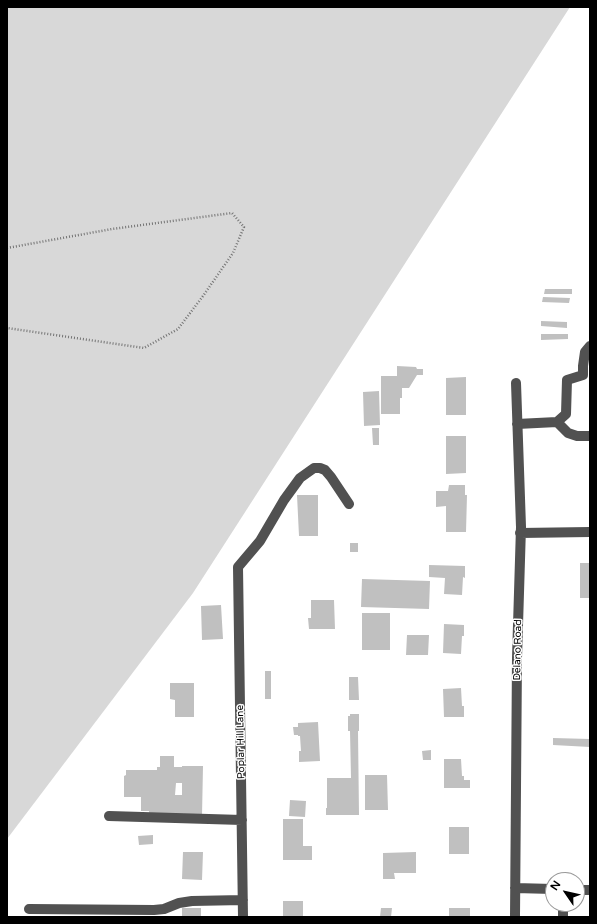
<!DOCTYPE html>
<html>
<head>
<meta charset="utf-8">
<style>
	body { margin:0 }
	#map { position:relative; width:597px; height:924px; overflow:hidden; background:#fff; font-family:"Varela Round",sans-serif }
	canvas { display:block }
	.frame { position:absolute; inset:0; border:8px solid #000; pointer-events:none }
	.north { position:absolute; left:545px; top:872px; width:40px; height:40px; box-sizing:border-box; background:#fff; border:1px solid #999; border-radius:50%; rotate:304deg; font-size:11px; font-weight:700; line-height:16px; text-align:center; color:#000 }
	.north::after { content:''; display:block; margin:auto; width:14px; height:18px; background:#000; clip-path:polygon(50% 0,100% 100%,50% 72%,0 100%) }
</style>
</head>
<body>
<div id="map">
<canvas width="597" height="924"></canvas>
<div class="frame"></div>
<div class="north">N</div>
</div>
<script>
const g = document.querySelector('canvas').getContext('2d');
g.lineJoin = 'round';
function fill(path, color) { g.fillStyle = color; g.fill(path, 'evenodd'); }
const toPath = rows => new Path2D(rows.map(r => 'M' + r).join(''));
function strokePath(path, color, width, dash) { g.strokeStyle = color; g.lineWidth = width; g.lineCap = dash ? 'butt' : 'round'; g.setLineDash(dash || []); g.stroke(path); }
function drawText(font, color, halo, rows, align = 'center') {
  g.font = font + ' "Varela Round",sans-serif'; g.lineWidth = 3; g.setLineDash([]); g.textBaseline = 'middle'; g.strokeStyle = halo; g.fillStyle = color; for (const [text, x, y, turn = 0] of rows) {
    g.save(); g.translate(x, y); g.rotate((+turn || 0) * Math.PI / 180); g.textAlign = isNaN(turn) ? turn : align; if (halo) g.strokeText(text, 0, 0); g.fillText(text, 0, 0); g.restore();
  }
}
fill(toPath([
	[7,7,570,7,193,593,7,839]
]), '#d8d8d8');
fill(toPath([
	[545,289,572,289,572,294,544,294],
	[543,297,570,298,569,303,542,302],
	[541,321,567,322,567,328,541,326],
	[541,334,568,334,568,339,541,340],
	[397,366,416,367,417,369,423,369,423,375,417,375,409,388,402,388,402,398,400,398,400,414,381,414,381,376,397,376],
	[466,377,466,415,446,415,446,378],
	[379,391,380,425,364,426,363,392],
	[372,428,379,428,379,445,373,445],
	[446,436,466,436,466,473,446,474],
	[449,485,465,485,465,495,467,495,466,532,446,532,446,506,436,507,436,491,448,491],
	[297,495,318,495,318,536,299,536],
	[350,543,358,543,358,552,350,552],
	[580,563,590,563,590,598,580,598],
	[429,565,465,566,465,578,463,577,462,595,444,594,445,578,429,577],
	[362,579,430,581,429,609,361,607],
	[311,600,334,600,335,629,309,629,308,618,311,618],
	[221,605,223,639,202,640,201,606],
	[362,613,390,613,390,650,362,650],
	[444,624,464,625,464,636,462,636,461,654,443,653],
	[407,635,429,635,428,655,406,655],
	[265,671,271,671,271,699,265,699],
	[349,677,358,677,359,700,349,700],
	[170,683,194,683,194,717,175,717,175,700,170,699],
	[461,688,462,706,464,706,464,717,444,717,443,689],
	[350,714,359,714,359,731,358,731,359,815,326,815,326,808,327,808,327,778,351,778,350,731,348,731,348,716,350,716],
	[318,722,320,761,299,762,299,751,301,751,300,736,298,736,298,735,294,735,293,727,298,727,298,723],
	[553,738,590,739,590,747,553,745],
	[431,750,431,760,423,760,422,751],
	[160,756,174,756,174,767,182,767,182,766,203,766,202,816,149,816,149,811,141,811,141,797,124,797,124,776,126,775,126,770,157,770,157,767,160,767],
	[176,783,182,783,182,795,175,795],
	[444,759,461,759,462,776,464,776,464,780,470,780,470,788,444,788],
	[365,775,387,775,388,810,365,810],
	[290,800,306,801,305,817,289,816],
	[283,819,303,819,303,846,312,846,312,860,283,860],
	[449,827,469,827,469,854,449,854],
	[153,835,153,844,139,845,138,836],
	[183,852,203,852,202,880,182,879],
	[416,852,416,873,394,873,395,879,383,879,383,853],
	[283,901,303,901,303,917,283,917],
	[182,908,201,908,201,917,182,917],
	[381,908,392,908,391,917,380,917],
	[449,908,470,908,470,917,449,917]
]), '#c0c0c0');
strokePath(toPath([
	[7,248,112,229,232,213,244,227,233,253,203,296,178,329,144,348,7,328]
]), '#737373', 2.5, [1, 2]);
strokePath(toPath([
	[557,422,568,433,577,436,590,436],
	[517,424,557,422,566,414,567,380,583,375,583,366,585,352,590,346],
	[520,533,590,532],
	[109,816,242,820],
	[515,888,553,889],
	[577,890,590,890],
	[29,909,154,910,164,909,179,903,192,901,243,900],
	[243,917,238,567,260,541,284,500,300,478,314,468,320,468,325,470,331,477,349,504],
	[515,917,517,658,521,527,516,383],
	[563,917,563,904]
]), '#515151', 10);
drawText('10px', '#000', '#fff', [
	["Delano Road",518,650,-89],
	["Poplar Hill Lane",241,742,-91]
]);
</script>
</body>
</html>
